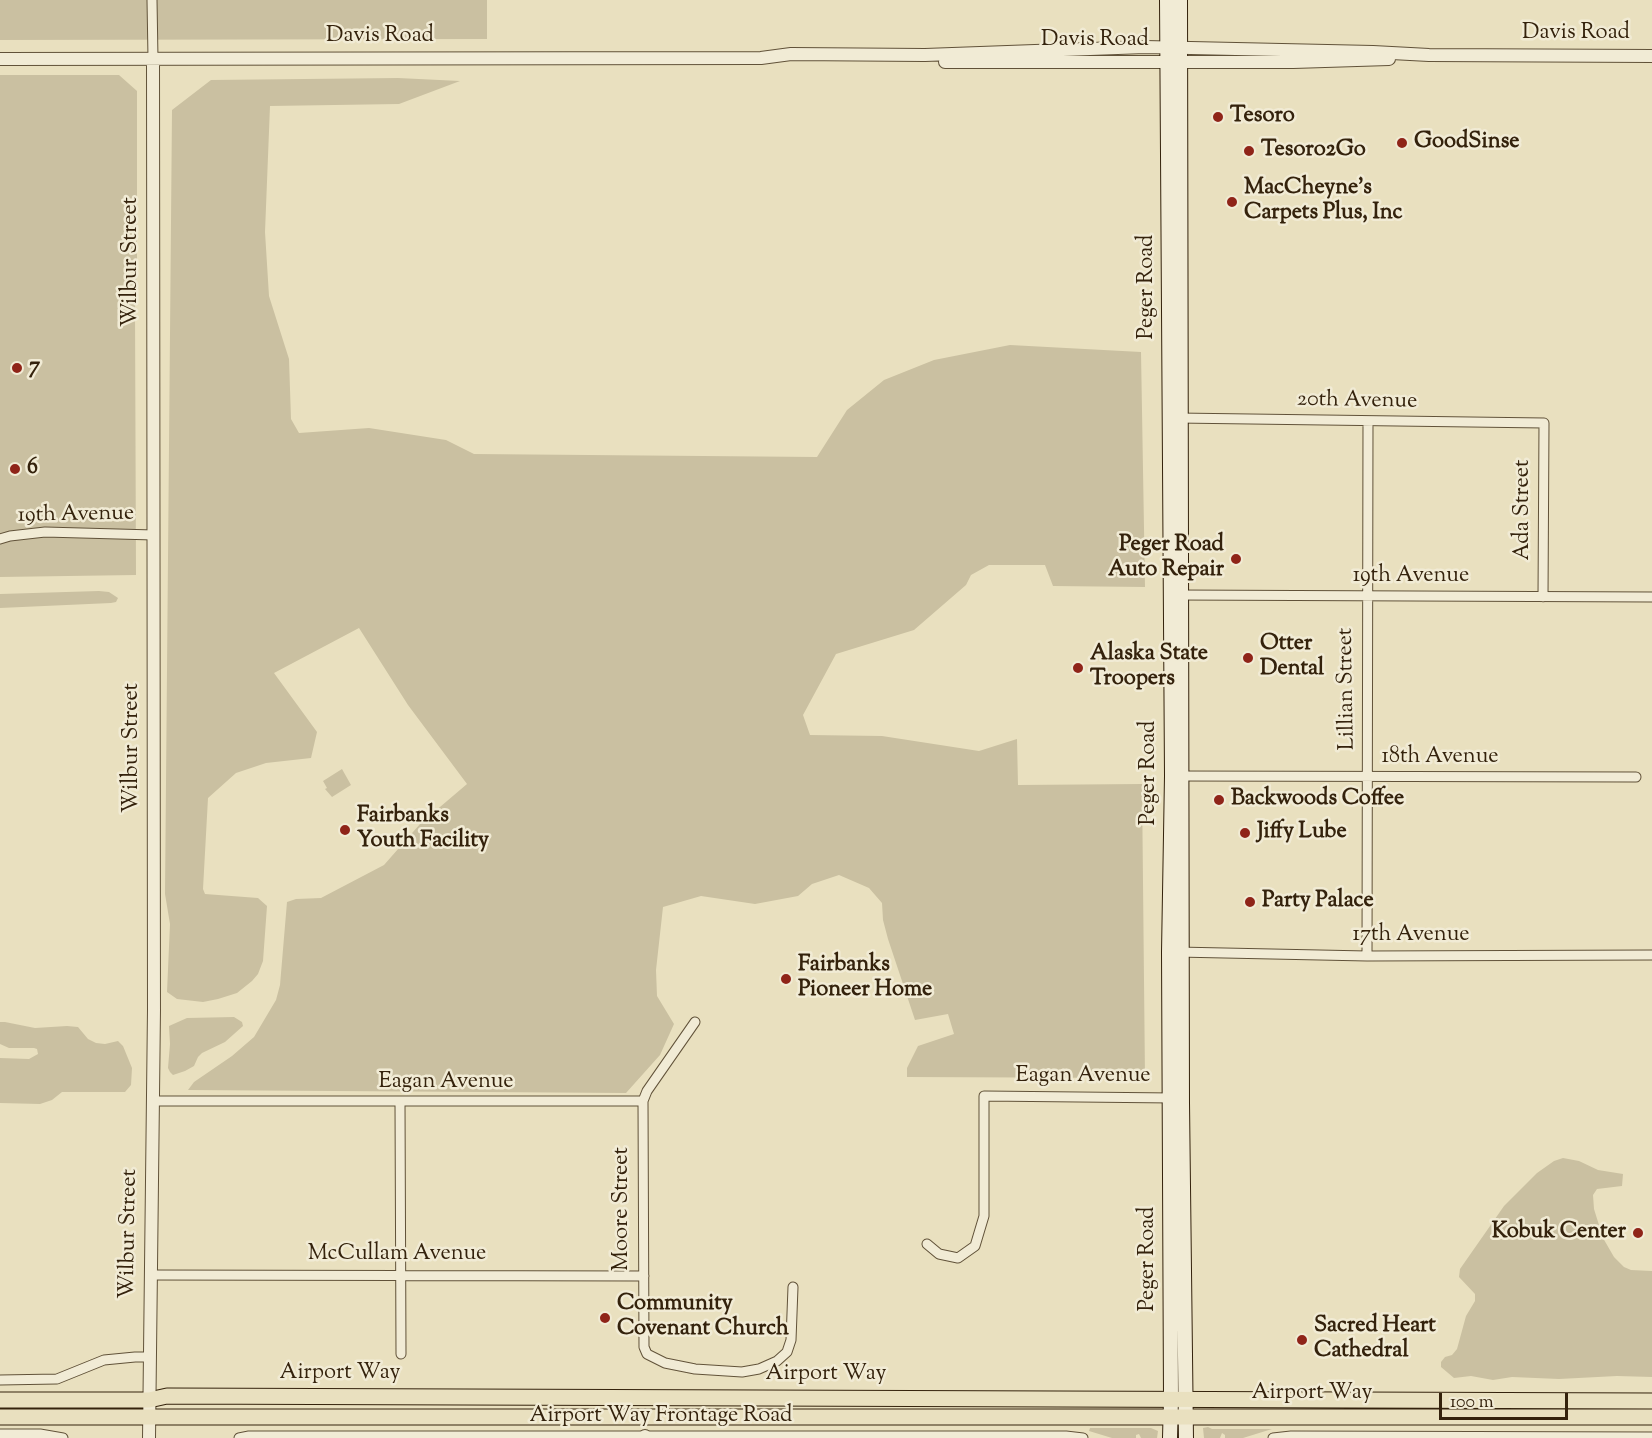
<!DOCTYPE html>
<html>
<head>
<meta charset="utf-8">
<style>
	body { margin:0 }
	#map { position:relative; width:1652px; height:1438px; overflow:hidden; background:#e9e0bf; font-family:"Sorts Mill Goudy",serif }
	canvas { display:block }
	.scale { position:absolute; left:1439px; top:1393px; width:129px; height:27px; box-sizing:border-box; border:3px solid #34220c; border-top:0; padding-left:8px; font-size:18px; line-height:21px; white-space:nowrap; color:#34220c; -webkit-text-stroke:4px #f1ebd5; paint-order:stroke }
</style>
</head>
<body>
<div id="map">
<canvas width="1652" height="1438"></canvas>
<div class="scale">100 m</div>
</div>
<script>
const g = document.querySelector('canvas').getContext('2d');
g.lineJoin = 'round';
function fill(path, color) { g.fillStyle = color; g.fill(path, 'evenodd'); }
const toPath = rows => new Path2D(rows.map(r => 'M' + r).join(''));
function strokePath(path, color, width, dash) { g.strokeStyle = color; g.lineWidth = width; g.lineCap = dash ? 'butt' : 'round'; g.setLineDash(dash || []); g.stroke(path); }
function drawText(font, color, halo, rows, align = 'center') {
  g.font = font + ' "Sorts Mill Goudy",serif'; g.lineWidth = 5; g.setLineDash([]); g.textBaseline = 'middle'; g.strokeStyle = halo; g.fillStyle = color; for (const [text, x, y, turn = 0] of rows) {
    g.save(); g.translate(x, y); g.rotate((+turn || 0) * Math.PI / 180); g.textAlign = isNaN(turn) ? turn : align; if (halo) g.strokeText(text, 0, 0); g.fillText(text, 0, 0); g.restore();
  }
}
fill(toPath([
	[0,0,487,0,487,39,0,40],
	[0,75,119,75,137,91,137,261,135,309,136,575,0,577],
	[398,78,460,81,399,104,270,106,265,232,269,296,289,359,291,419,299,433,369,428,446,440,474,454,817,457,847,410,884,380,934,360,1010,345,1141,352,1145,587,1053,586,1045,565,989,565,971,575,966,585,914,630,836,654,803,715,810,735,882,736,979,751,1017,739,1018,785,1142,784,1145,1078,907,1077,907,1068,918,1046,954,1034,948,1014,915,1020,888,939,883,920,882,903,869,888,839,875,812,884,798,896,755,904,701,896,663,907,656,970,657,996,674,1024,660,1055,626,1093,188,1090,194,1082,232,1056,254,1037,276,1000,280,985,287,902,296,899,321,898,384,865,420,824,467,784,408,705,359,628,274,673,317,732,311,758,266,763,236,773,208,798,203,889,205,894,258,898,267,906,263,961,258,974,252,981,237,993,218,999,203,1002,177,999,167,992,170,924,165,894,172,110,211,80],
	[99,591,109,592,118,598,116,602,111,603,0,608,0,594],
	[342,769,351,785,332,797,325,789,327,788,323,781],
	[234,1017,242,1022,243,1026,225,1042,202,1053,198,1057,194,1066,185,1071,173,1075,170,1072,168,1068,170,1044,169,1026,187,1018],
	[0,1022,5,1022,35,1028,67,1026,78,1027,88,1039,96,1043,105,1044,118,1041,123,1046,132,1068,131,1085,125,1092,62,1092,52,1100,40,1104,0,1103,0,1058,29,1059,38,1054,37,1049,34,1048,9,1048,0,1044],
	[1563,1158,1579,1161,1598,1170,1623,1174,1622,1186,1597,1189,1593,1195,1594,1209,1603,1238,1614,1257,1624,1267,1631,1270,1652,1271,1652,1377,1617,1376,1559,1379,1512,1377,1493,1380,1471,1376,1454,1378,1441,1367,1441,1362,1445,1357,1452,1355,1457,1349,1466,1316,1475,1301,1475,1294,1459,1277,1460,1269,1504,1206,1537,1173,1554,1161],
	[1373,1406,1652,1406,1652,1411,1347,1410],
	[1208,1427,1212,1429,1272,1429,1243,1438,1225,1438,1225,1435,1222,1433,1220,1438,1204,1438,1203,1428],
	[1090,1428,1151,1428,1158,1431,1157,1438,1141,1438,1139,1434,1136,1435,1136,1438,1112,1438,1089,1431]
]), '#cac0a1');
const minor = toPath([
	[152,0,153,58],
	[1177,418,1544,423,1543,597],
	[0,539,10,536,45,532,154,535],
	[1177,595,1652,597],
	[1178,776,1636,777],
	[1177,952,1367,956,1652,955],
	[1367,956,1368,421],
	[154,1101,643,1101,647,1091,695,1022],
	[643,1101,644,1347,647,1354,665,1363,695,1369,742,1372,759,1369,777,1361,787,1352,791,1340,793,1287],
	[400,1102,401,1354],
	[927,1244,939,1254,958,1258,975,1246,984,1216,984,1096,1173,1098],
	[151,1275,644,1276],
	[0,1380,57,1379,104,1360,135,1357,149,1357],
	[0,1434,40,1434,63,1438],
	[239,1438,249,1436,1066,1436,1083,1438],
	[1273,1438,1291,1436,1652,1437]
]);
const tertiary = toPath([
	[0,59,761,58,791,54,925,55,1145,47,1373,52,1429,55,1652,56],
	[945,62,1293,62,1389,59],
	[645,1436,645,1438],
	[149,1438,154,1009,153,58]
]);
const secondary = toPath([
	[1167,0,1172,776,1169,952,1171,1399,1170,1438],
	[1180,0,1182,1103,1186,1438]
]);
const primary = toPath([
	[0,1400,149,1400,167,1396,1652,1401],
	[0,1417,1652,1417]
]);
strokePath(minor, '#615239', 11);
strokePath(tertiary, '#615239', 14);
strokePath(secondary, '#34220c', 16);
strokePath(primary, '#34220c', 17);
strokePath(minor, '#f1ebd5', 9);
strokePath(tertiary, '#f1ebd5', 12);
strokePath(secondary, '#f1ebd5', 14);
strokePath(primary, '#e9e0bf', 15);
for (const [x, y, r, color] of [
	[1218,117,6,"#8f2418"],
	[1402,143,6,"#8f2418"],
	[1249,151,6,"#8f2418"],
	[1232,202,6,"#8f2418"],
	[17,368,6,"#8f2418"],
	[15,469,6,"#8f2418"],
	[1236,559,6,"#8f2418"],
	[1248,658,6,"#8f2418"],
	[1078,668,6,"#8f2418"],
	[1219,800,6,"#8f2418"],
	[345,830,6,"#8f2418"],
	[1245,833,6,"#8f2418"],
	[1250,902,6,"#8f2418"],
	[786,979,6,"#8f2418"],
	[1638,1233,6,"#8f2418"],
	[605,1318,6,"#8f2418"],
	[1302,1340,6,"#8f2418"]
]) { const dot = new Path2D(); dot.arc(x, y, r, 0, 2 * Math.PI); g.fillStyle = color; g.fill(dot); strokePath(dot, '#f1ebd5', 2); }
drawText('22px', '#34220c', '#f1ebd5', [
	["Davis Road",1576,34],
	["Davis Road",380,37],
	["Davis Road",1095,41],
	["Wilbur Street",132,262,-90],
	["Peger Road",1148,287,-90],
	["20th Avenue",1357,402,1],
	["Ada Street",1524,510,-90],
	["19th Avenue",76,516,-1],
	["19th Avenue",1411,577],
	["Lillian Street",1348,689,-91],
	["Wilbur Street",133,748,-90],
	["18th Avenue",1440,758],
	["Peger Road",1150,773,-90],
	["17th Avenue",1411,936],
	["Eagan Avenue",1083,1077],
	["Eagan Avenue",446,1083],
	["Moore Street",623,1209,-90],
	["Wilbur Street",130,1234,-89],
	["McCullam Avenue",397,1255],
	["Peger Road",1149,1259,-90],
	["Airport Way",340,1374],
	["Airport Way",826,1375],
	["Airport Way",1312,1394],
	["Airport Way Frontage Road",661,1417]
]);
drawText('bold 22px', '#34220c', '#f1ebd5', [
	["Tesoro",1230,117],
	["GoodSinse",1414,143],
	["Tesoro2Go",1261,151],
	["MacCheyne's",1244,189],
	["Carpets Plus, Inc",1244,214],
	["7",29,368],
	["6",27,469],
	["Peger Road",1224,546,"right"],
	["Auto Repair",1224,571,"right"],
	["Otter",1260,645],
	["Dental",1260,670],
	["Alaska State",1090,655],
	["Troopers",1090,680],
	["Backwoods Coffee",1231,800],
	["Fairbanks",357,817],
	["Youth Facility",357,842],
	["Jiffy Lube",1257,833],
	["Party Palace",1262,902],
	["Fairbanks",798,966],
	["Pioneer Home",798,991],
	["Kobuk Center",1626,1233,"right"],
	["Community",617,1305],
	["Covenant Church",617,1330],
	["Sacred Heart",1314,1327],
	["Cathedral",1314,1352]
], 'left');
</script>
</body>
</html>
